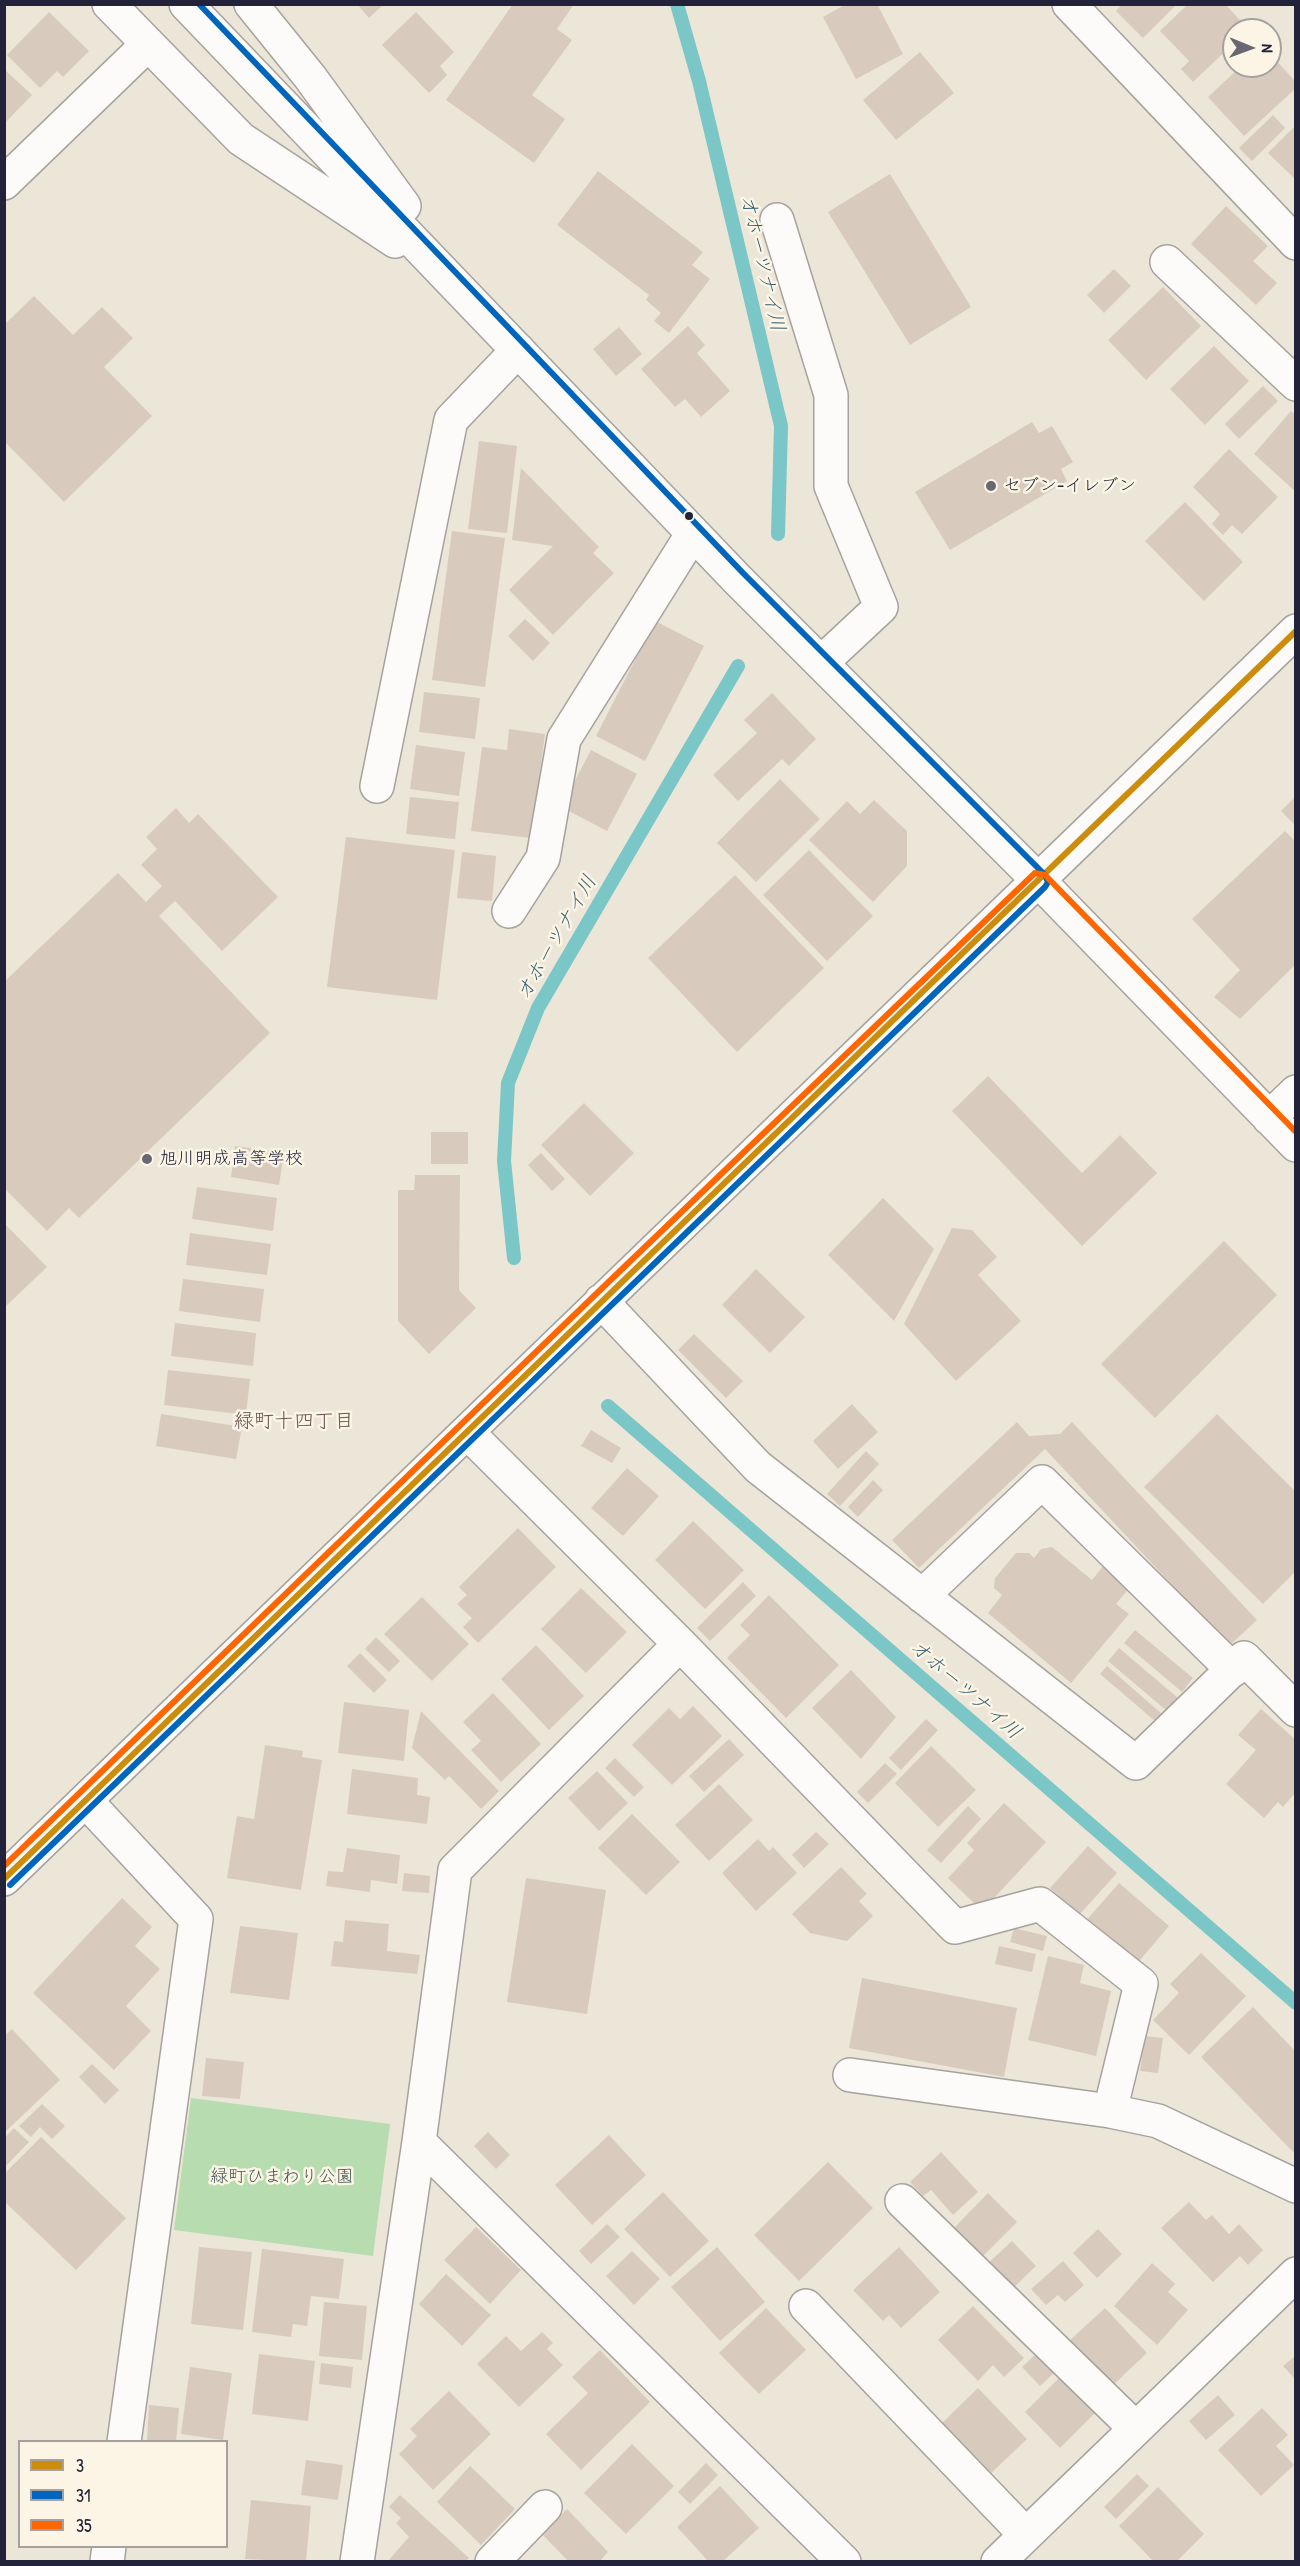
<!DOCTYPE html>
<html>
<head>
<meta charset="utf-8">
<style>
	body { margin:0 }
	#map { position:relative; width:1300px; height:2566px; overflow:hidden; background:#ece6d8; font-family:"Patrick Hand",sans-serif }
	canvas { display:block }
	.frame { position:absolute; inset:0; border:6px solid #22223b; pointer-events:none }
	.legend { position:absolute; left:18px; top:2440px; width:210px; height:108px; box-sizing:border-box; background:#fcf5e5; border:2px solid #a5a1a1; margin:0; padding:8px 10px; list-style:none; font-size:18px; color:#22223b }
	.legend li { display:flex; align-items:center; gap:12px; height:30px }
	.legend b { width:30px; border:2px solid #a5a1a1 }
	.north { position:absolute; left:1222px; top:18px; width:60px; height:60px; box-sizing:border-box; background:#fcf5e5; border:2px solid #a5a1a1; border-radius:50%; rotate:91deg; font-size:16px; font-weight:700; line-height:24px; text-align:center; color:#22223b }
	.north::after { content:''; display:block; margin:auto; width:21px; height:27px; background:#696772; clip-path:polygon(50% 0,100% 100%,50% 72%,0 100%) }
</style>
</head>
<body>
<div id="map">
<canvas width="1300" height="2566"></canvas>
<div class="frame"></div>
<ul class="legend">
<li><b style="height:8px;background:#cc8c0c"></b>3</li>
<li><b style="height:8px;background:#0065bd"></b>31</li>
<li><b style="height:8px;background:#f60"></b>35</li>
</ul>
<div class="north">N</div>
</div>
<script>
const g = document.querySelector('canvas').getContext('2d');
g.lineJoin = 'round';
function fill(path, color) { g.fillStyle = color; g.fill(path, 'evenodd'); }
const toPath = rows => new Path2D(rows.map(r => 'M' + r).join(''));
function strokePath(path, color, width, dash) { g.strokeStyle = color; g.lineWidth = width; g.lineCap = dash ? 'butt' : 'round'; g.setLineDash(dash || []); g.stroke(path); }
function drawText(font, color, halo, rows, align = 'center') {
  g.font = font + ' "Patrick Hand","Klee One",sans-serif'; g.lineWidth = 5; g.setLineDash([]); g.textBaseline = 'middle'; g.strokeStyle = halo; g.fillStyle = color; for (const [text, x, y, turn = 0] of rows) {
    g.save(); g.translate(x, y); g.rotate((+turn || 0) * Math.PI / 180); g.textAlign = isNaN(turn) ? turn : align; if (halo) g.strokeText(text, 0, 0); g.fillText(text, 0, 0); g.restore();
  }
}
fill(toPath([
	[191,2098,390,2124,373,2256,174,2230]
]), '#b6dcb0');
strokePath(toPath([
	[677,4,699,81,781,426,778,534],
	[514,1258,504,1161,508,1083,538,1008,738,666],
	[608,1406,1296,2003]
]), '#7bc6c6', 14);
fill(toPath([
	[357,4,384,4,369,18],
	[513,4,574,4,557,29,572,40,532,95,565,119,534,163,446,100],
	[846,4,877,4,903,54,856,79,823,17],
	[1122,4,1177,4,1143,38,1116,11],
	[1188,4,1225,4,1249,30,1234,30,1234,43,1193,82,1181,69,1189,61,1160,31],
	[49,12,89,51,63,77,57,71,40,88,7,55],
	[416,12,454,52,440,66,447,75,429,93,382,45],
	[920,52,954,93,896,140,863,100],
	[1270,54,1296,82,1296,88,1244,136,1208,97,1241,66,1270,66],
	[4,69,32,95,4,124],
	[1273,115,1285,128,1252,161,1239,148],
	[1296,125,1296,180,1268,153],
	[598,171,703,252,692,265,710,279,669,333,654,321,661,313,646,300,649,295,557,225],
	[890,174,971,307,910,345,828,212],
	[1226,206,1268,246,1253,261,1277,283,1256,305,1191,244],
	[1114,269,1131,286,1104,313,1087,295],
	[1163,287,1201,326,1146,380,1108,340],
	[34,296,73,335,102,307,133,338,104,367,152,416,64,502,4,441,4,325],
	[688,326,705,345,697,353,730,391,701,417,685,399,675,407,641,369],
	[619,327,642,354,616,376,593,349],
	[1214,346,1249,381,1205,425,1170,389],
	[1263,386,1278,401,1239,439,1225,424],
	[1291,411,1296,415,1296,492,1254,454],
	[1032,422,1039,433,1052,426,1073,462,1061,469,1067,481,950,550,915,492],
	[479,441,517,446,507,533,468,529],
	[1229,449,1278,497,1242,534,1232,525,1223,535,1212,524,1220,514,1193,487],
	[521,468,599,547,593,553,614,573,553,635,509,590,553,546,512,540],
	[1185,502,1243,562,1204,601,1145,541],
	[452,531,505,538,485,687,432,680],
	[525,619,550,643,533,661,508,636],
	[655,621,704,646,645,761,596,736],
	[424,692,480,698,475,739,419,732],
	[772,693,816,739,789,766,782,759,738,801,713,775,757,733,744,720],
	[509,729,545,734,531,838,471,831,482,747,507,750],
	[416,745,465,752,459,796,410,789],
	[591,750,637,774,607,831,561,807],
	[780,779,820,819,756,882,717,843],
	[1296,796,1296,826,1281,811],
	[410,797,459,802,455,839,406,834],
	[874,800,907,831,907,866,873,902,809,840,847,801,860,814],
	[176,808,189,823,198,814,278,897,222,951,175,901,159,916,270,1033,79,1218,69,1208,47,1231,4,1188,4,982,118,873,146,902,162,886,141,865,157,849,146,837],
	[1285,831,1296,842,1296,964,1240,1019,1214,997,1240,970,1192,919],
	[346,837,455,850,437,1000,327,987],
	[809,850,873,916,827,961,763,895],
	[462,852,496,856,492,901,457,898],
	[735,875,824,968,737,1052,648,958],
	[988,1076,1082,1173,1120,1135,1157,1173,1082,1246,952,1111],
	[584,1103,634,1153,590,1196,541,1145],
	[431,1132,468,1132,468,1164,431,1164],
	[235,1146,284,1153,279,1185,231,1177],
	[541,1153,565,1179,552,1191,528,1165],
	[415,1175,460,1175,459,1290,476,1308,429,1354,398,1321,398,1190,414,1190],
	[197,1187,277,1198,273,1231,192,1219],
	[883,1198,934,1249,894,1321,828,1255],
	[4,1223,47,1267,4,1308],
	[952,1228,972,1230,997,1257,978,1275,1021,1321,956,1381,904,1324],
	[190,1233,271,1244,267,1275,186,1265],
	[1224,1241,1277,1295,1155,1418,1101,1364],
	[756,1269,805,1317,770,1353,722,1305],
	[183,1279,264,1289,260,1322,179,1311],
	[175,1323,256,1333,253,1366,171,1356],
	[694,1334,743,1381,726,1398,678,1350],
	[168,1370,250,1379,246,1415,164,1405],
	[852,1404,878,1432,838,1469,813,1441],
	[161,1414,242,1427,236,1459,156,1446],
	[1217,1414,1296,1492,1296,1571,1263,1604,1144,1487],
	[1017,1422,1029,1436,1060,1434,1072,1422,1257,1620,1229,1646,1045,1449,919,1568,892,1540],
	[591,1430,621,1448,612,1463,581,1446],
	[866,1451,879,1464,840,1506,827,1494],
	[627,1468,659,1496,623,1536,591,1508],
	[873,1480,883,1490,858,1517,848,1507],
	[693,1521,744,1570,705,1609,655,1560],
	[518,1528,556,1567,478,1643,463,1627,472,1618,457,1604,467,1595,459,1587],
	[1052,1547,1092,1580,1104,1565,1130,1587,1116,1604,1129,1614,1071,1683,988,1613,1002,1595,994,1588,995,1578,1016,1553,1029,1553,1034,1558,1041,1549],
	[743,1582,756,1596,710,1641,697,1628],
	[581,1588,627,1632,586,1673,541,1629],
	[769,1595,839,1665,786,1718,727,1658,750,1635,740,1625],
	[422,1597,469,1644,432,1681,384,1634],
	[1135,1630,1193,1678,1182,1692,1124,1643],
	[376,1637,400,1661,389,1672,365,1649],
	[536,1645,584,1696,549,1730,501,1679],
	[1119,1648,1178,1698,1167,1711,1108,1661],
	[360,1653,387,1680,374,1693,347,1666],
	[1107,1666,1162,1714,1155,1721,1100,1674],
	[851,1670,896,1717,861,1759,812,1708],
	[493,1693,541,1744,501,1782,471,1750,481,1741,463,1722],
	[344,1702,409,1710,404,1761,338,1753],
	[693,1706,722,1736,672,1785,632,1745,669,1708,680,1719],
	[1261,1709,1296,1740,1296,1792,1283,1807,1278,1802,1264,1818,1226,1784,1256,1750,1238,1735],
	[421,1711,499,1791,481,1809,449,1776,445,1780,412,1748],
	[926,1719,938,1730,901,1770,889,1758],
	[729,1739,744,1755,704,1792,689,1776],
	[265,1745,303,1751,302,1757,322,1760,301,1890,227,1878,237,1816,254,1819],
	[931,1746,976,1790,938,1827,895,1783],
	[615,1758,644,1787,634,1797,605,1768],
	[885,1763,897,1774,868,1803,857,1792],
	[352,1769,418,1778,417,1795,430,1797,427,1824,347,1814],
	[597,1771,628,1803,599,1831,568,1798],
	[719,1784,753,1820,709,1861,675,1825],
	[1004,1803,1046,1842,982,1911,948,1878,974,1850,967,1843],
	[968,1806,981,1819,941,1863,927,1850],
	[632,1814,680,1862,646,1895,598,1848],
	[816,1832,829,1844,804,1868,792,1855],
	[758,1839,769,1851,773,1847,797,1873,756,1911,722,1873],
	[1088,1846,1117,1873,1079,1915,1050,1888],
	[347,1848,400,1855,397,1884,371,1880,370,1892,326,1886,328,1871,343,1872],
	[841,1867,867,1894,859,1901,873,1916,847,1941,810,1933,792,1914],
	[404,1873,430,1876,429,1893,402,1891],
	[526,1878,606,1890,587,2014,507,2002],
	[1119,1883,1169,1926,1135,1966,1084,1923],
	[122,1898,152,1927,135,1946,160,1969,126,2006,151,2031,114,2070,33,1993],
	[345,1920,389,1924,387,1951,420,1955,417,1974,331,1966,334,1941,343,1942],
	[240,1926,298,1933,289,2000,230,1993],
	[1014,1928,1047,1936,1043,1951,1010,1942],
	[999,1946,1036,1954,1032,1972,995,1964],
	[1201,1953,1246,1996,1189,2055,1153,2020,1179,1993,1170,1984],
	[1048,1956,1084,1965,1080,1983,1111,1991,1096,2056,1028,2040],
	[862,1978,1017,2008,1004,2077,849,2048],
	[1253,2007,1296,2052,1296,2155,1201,2057],
	[12,2029,60,2080,4,2133,4,2036],
	[1145,2036,1163,2038,1158,2073,1140,2071],
	[206,2058,244,2062,240,2099,202,2096],
	[92,2064,119,2090,105,2104,79,2077],
	[42,2104,65,2126,52,2139,40,2127,31,2137,19,2126],
	[14,2128,29,2142,4,2168,4,2138],
	[488,2132,510,2155,496,2169,474,2146],
	[609,2135,646,2175,592,2225,555,2185],
	[41,2137,126,2218,76,2270,4,2201,4,2174],
	[941,2152,978,2192,953,2215,931,2190,923,2196,910,2182],
	[828,2162,873,2208,799,2281,754,2235],
	[663,2192,709,2241,670,2277,624,2229],
	[988,2193,1017,2222,981,2258,952,2230],
	[1189,2202,1206,2220,1212,2215,1229,2234,1239,2224,1263,2250,1248,2265,1240,2256,1213,2282,1161,2228],
	[607,2224,620,2237,591,2264,579,2251],
	[476,2227,521,2270,490,2304,444,2260],
	[1098,2229,1122,2254,1097,2278,1073,2253],
	[1012,2241,1036,2266,1009,2292,985,2266],
	[199,2247,252,2252,243,2330,191,2324],
	[717,2247,765,2302,720,2341,671,2287],
	[899,2247,940,2292,901,2328,889,2315,883,2321,853,2290],
	[262,2249,344,2259,339,2299,311,2296,307,2326,293,2324,291,2337,252,2332],
	[632,2251,660,2279,634,2305,606,2276],
	[1063,2261,1084,2285,1065,2302,1058,2295,1046,2305,1031,2289],
	[1152,2263,1175,2284,1168,2292,1188,2310,1157,2345,1114,2306],
	[446,2274,491,2315,462,2346,419,2304],
	[324,2302,367,2306,362,2360,319,2356],
	[973,2306,1024,2358,1004,2377,993,2365,978,2381,938,2340],
	[766,2308,806,2350,759,2394,719,2353],
	[1105,2308,1147,2353,1111,2387,1068,2342],
	[542,2332,553,2343,547,2349,563,2365,519,2407,477,2364,506,2336,521,2351],
	[600,2350,650,2402,581,2470,546,2434,588,2393,572,2377],
	[1038,2352,1056,2371,1040,2386,1022,2367],
	[259,2354,315,2361,308,2421,252,2414],
	[1296,2355,1296,2380,1283,2366],
	[321,2363,353,2367,351,2388,319,2384],
	[190,2367,232,2373,223,2440,181,2434],
	[1062,2375,1097,2411,1060,2448,1025,2412],
	[978,2388,1027,2439,986,2478,937,2428],
	[449,2391,491,2434,433,2490,399,2454,417,2436,410,2429],
	[1218,2395,1235,2415,1206,2440,1189,2421],
	[149,2405,179,2408,176,2442,147,2442],
	[1262,2408,1288,2435,1276,2446,1294,2465,1261,2496,1218,2450],
	[632,2444,674,2486,626,2534,584,2493],
	[306,2460,343,2465,338,2500,301,2495],
	[706,2463,718,2475,690,2504,678,2492],
	[470,2466,515,2509,481,2545,437,2502],
	[1137,2474,1149,2486,1116,2519,1104,2507],
	[720,2486,759,2528,722,2562,709,2562,677,2527],
	[1158,2487,1204,2534,1176,2562,1154,2562,1119,2526],
	[400,2495,469,2558,465,2562,387,2562,409,2537,396,2523,401,2518,389,2507],
	[251,2500,311,2506,306,2562,245,2559],
	[567,2509,608,2552,599,2562,569,2562,542,2534]
]), '#d8cbbd');
const minor = toPath([
	[109,4,241,139,395,241],
	[186,4,737,579,1039,881,1296,1145],
	[251,4,310,77,404,206],
	[1069,4,1296,243],
	[4,183,147,45],
	[777,220,831,395,831,486,881,607,821,663],
	[1167,262,1296,384],
	[377,786,451,420,518,350],
	[509,911,543,858,564,739,693,533],
	[1269,1118,1296,1092],
	[601,1301,758,1467,1136,1763,1244,1658,1296,1710],
	[468,1433,680,1644,955,1927,1040,1904,1141,1984,1110,2111],
	[922,1596,1042,1482,1233,1670],
	[86,1801,196,1919,124,2442],
	[4,1879,1296,631],
	[850,2075,1110,2111,1158,2121,1296,2186],
	[419,2142,844,2562],
	[902,2201,1135,2428],
	[806,2306,1025,2534],
	[107,2562,109,2546],
	[357,2562,419,2142,455,1870,680,1644],
	[492,2562,545,2507],
	[998,2562,1296,2274]
]);
strokePath(minor, '#a6a29d', 36);
strokePath(minor, '#fcfbf9', 33);
strokePath(toPath([
	[4,1879,1296,631]
]), '#cc8c0c', 6);
strokePath(toPath([
	[10,1885,1045,887,1048,882,1045,875,743,573,199,4]
]), '#0065bd', 6);
strokePath(toPath([
	[4,1866,595,1295,1035,873,1045,875,1296,1132]
]), '#f60', 6);
for (const [x, y, r, color] of [
	[991,486,6,"#696772"],
	[689,516,5,"#22223b"],
	[147,1159,6,"#696772"]
]) { const dot = new Path2D(); dot.arc(x, y, r, 0, 2 * Math.PI); g.fillStyle = color; g.fill(dot); strokePath(dot, '#fcf5e5', 2); }
drawText('18px', '#22223b', '#fcf5e5', [
	["セブン-イレブン",1003,486],
	["旭川明成高等学校",159,1159]
], 'left');
drawText('18px', '#415754', '#fcf5e5', [
	["緑町ひまわり公園",282,2177]
]);
drawText('italic 20px', '#325e70', '#fcf5e5', [
	["オホーツナイ川",762,263,77],
	["オホーツナイ川",557,938,-60],
	["オホーツナイ川",965,1690,41]
]);
drawText('20px', '#675456', '#fcf5e5', [
	["緑町十四丁目",294,1422]
]);
</script>
</body>
</html>
